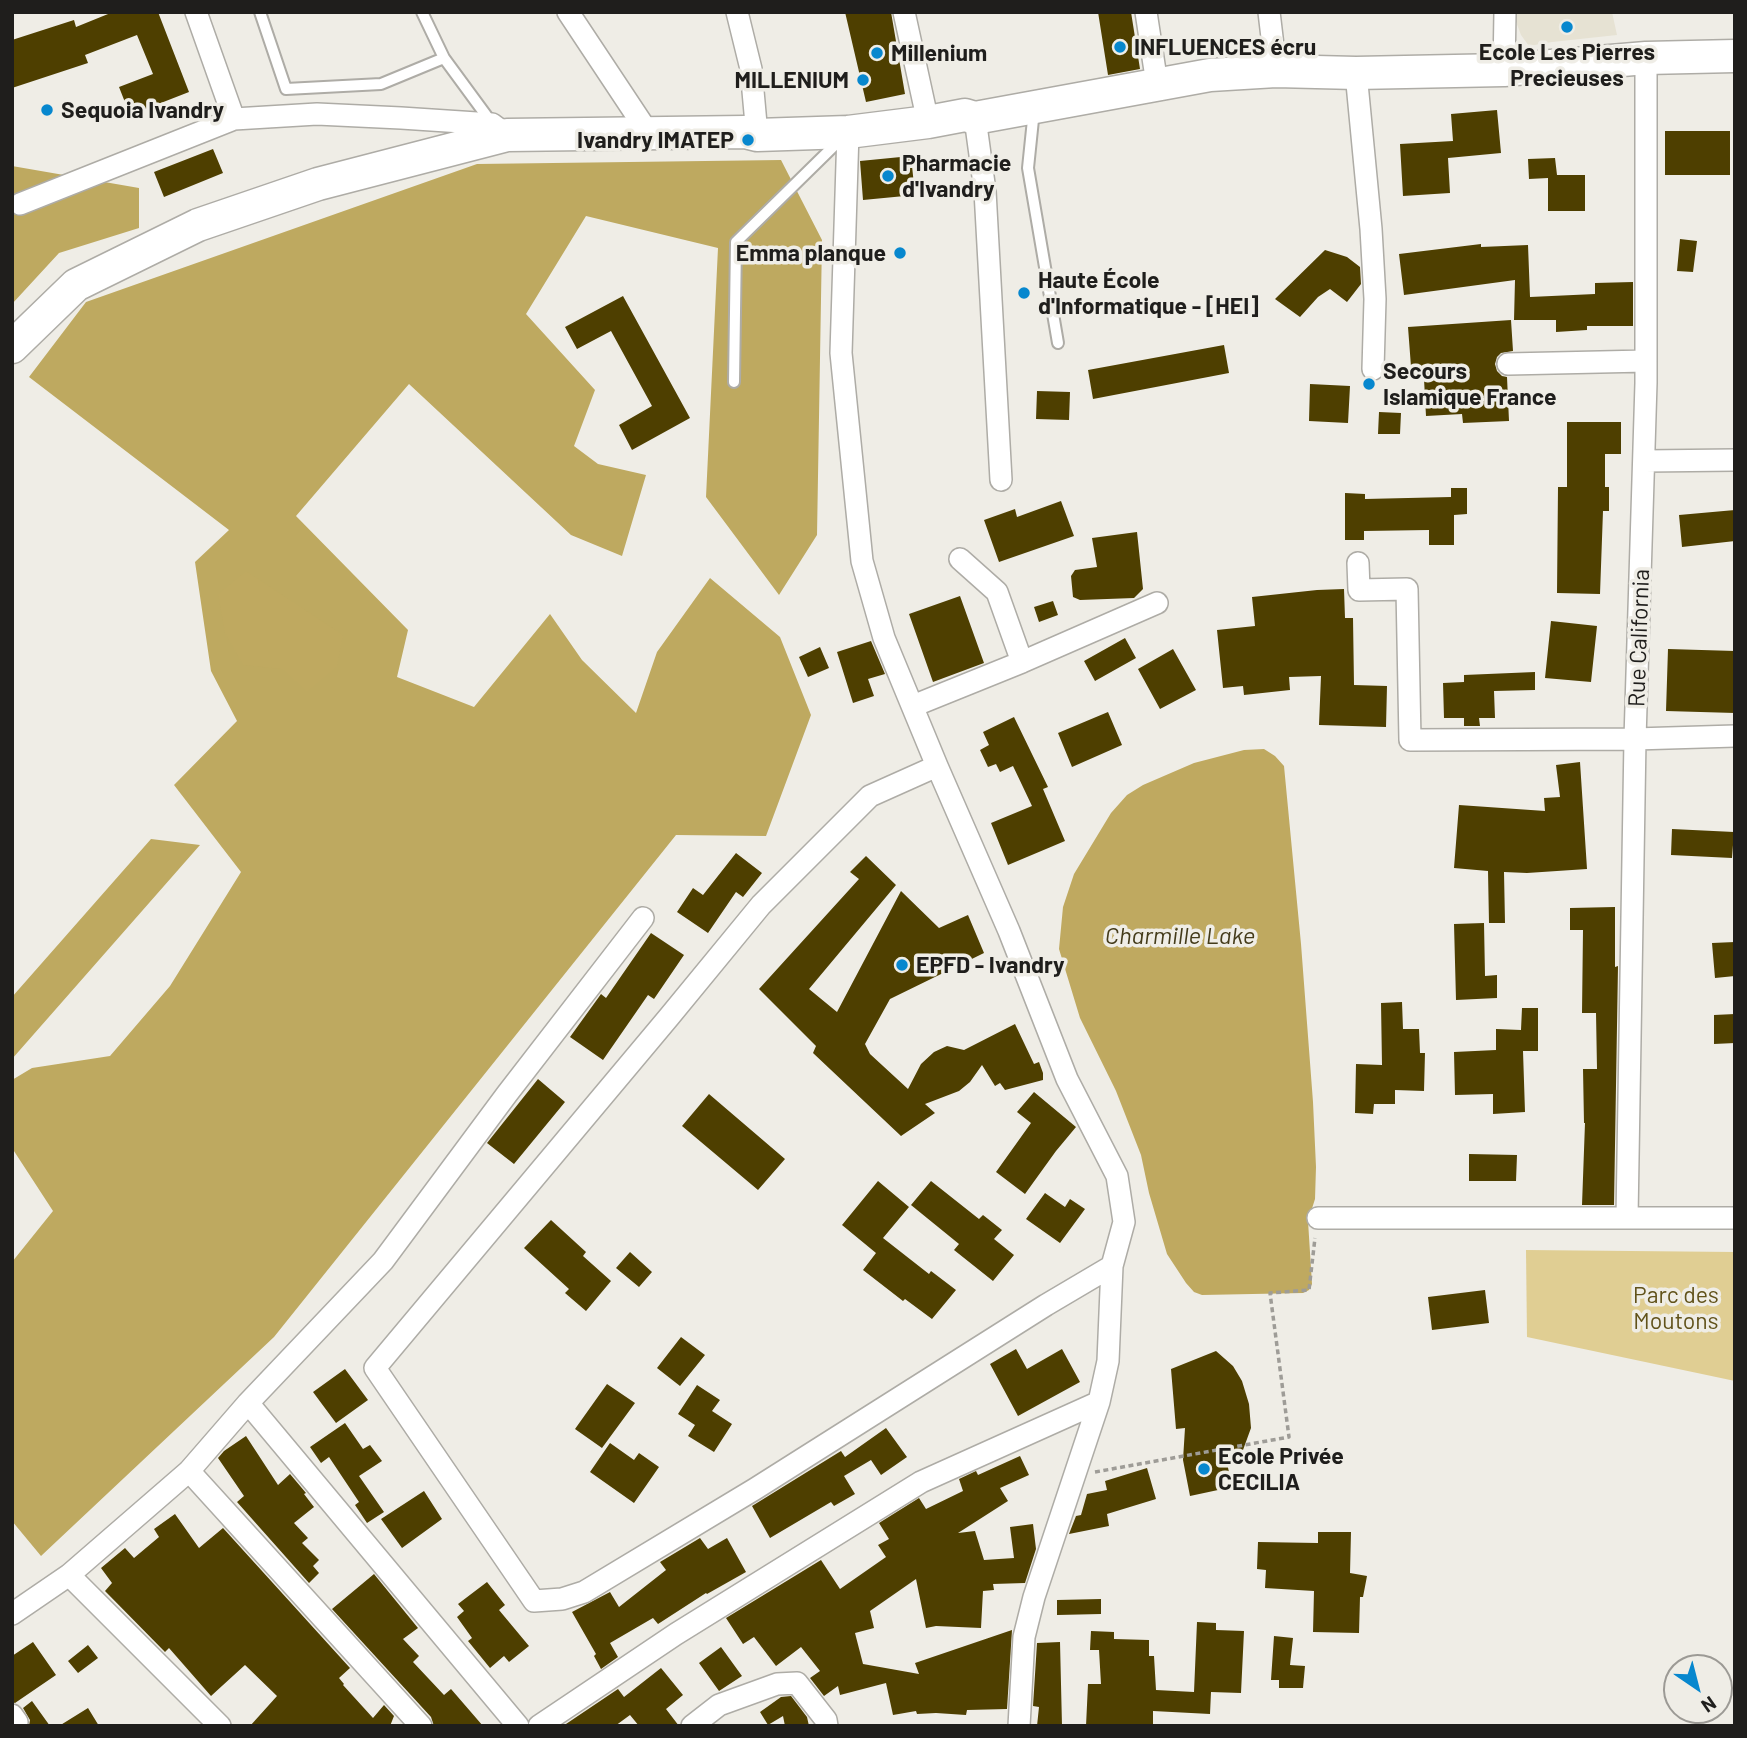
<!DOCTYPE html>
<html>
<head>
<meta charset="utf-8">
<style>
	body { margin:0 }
	#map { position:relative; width:1747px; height:1738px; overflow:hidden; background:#efede6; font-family:Barlow,sans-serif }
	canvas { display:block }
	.frame { position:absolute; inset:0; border:14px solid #1f1e1c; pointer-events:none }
	.north { position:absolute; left:1663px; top:1654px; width:70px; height:70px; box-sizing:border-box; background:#efede6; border:2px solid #9c9a95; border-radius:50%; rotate:145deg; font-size:19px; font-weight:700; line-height:28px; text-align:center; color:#1f1e1c }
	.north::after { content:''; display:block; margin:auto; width:24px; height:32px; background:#0787ce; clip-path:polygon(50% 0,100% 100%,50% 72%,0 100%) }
</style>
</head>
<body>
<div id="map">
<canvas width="1747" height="1738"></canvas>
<div class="frame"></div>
<div class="north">N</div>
</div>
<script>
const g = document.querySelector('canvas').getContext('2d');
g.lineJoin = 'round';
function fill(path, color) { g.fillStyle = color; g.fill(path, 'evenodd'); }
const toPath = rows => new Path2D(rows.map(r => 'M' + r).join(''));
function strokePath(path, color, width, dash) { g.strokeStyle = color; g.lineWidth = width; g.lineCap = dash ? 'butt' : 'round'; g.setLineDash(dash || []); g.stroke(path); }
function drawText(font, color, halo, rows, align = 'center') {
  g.font = font + ' Barlow,sans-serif'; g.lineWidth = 7; g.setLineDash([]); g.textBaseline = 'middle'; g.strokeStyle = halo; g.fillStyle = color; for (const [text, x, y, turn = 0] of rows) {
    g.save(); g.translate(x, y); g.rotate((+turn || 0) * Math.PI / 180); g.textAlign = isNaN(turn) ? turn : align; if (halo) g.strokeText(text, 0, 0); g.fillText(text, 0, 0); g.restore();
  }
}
fill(toPath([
	[1515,12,1612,12,1617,35,1552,42,1529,46,1521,35,1515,19]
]), '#e6e2d3');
fill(toPath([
	[1526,1250,1735,1252,1735,1381,1527,1337]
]), '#e0ce93');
fill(toPath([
	[781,160,822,240,817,535,779,595,706,497,718,248,586,216,526,314,595,390,574,446,598,464,646,475,622,556,571,535,409,384,296,516,408,630,397,677,474,707,550,614,582,660,636,713,657,652,710,578,780,637,811,715,766,836,676,835,274,1337,41,1556,12,1521,12,1262,53,1211,12,1148,12,1080,32,1068,110,1056,170,986,241,872,174,785,237,721,211,671,195,562,229,530,29,377,86,302,477,164],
	[12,166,139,188,139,228,59,253,12,304],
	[151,839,200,845,12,1059,12,997]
]), '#bea960');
fill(toPath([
	[246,571,343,635,337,667,307,692,282,669,243,665,225,633,218,594],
	[1264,749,1275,756,1284,766,1301,944,1313,1102,1316,1167,1315,1199,1308,1221,1312,1284,1309,1290,1303,1293,1202,1295,1194,1292,1186,1283,1167,1254,1149,1193,1141,1155,1116,1091,1080,1018,1059,949,1063,907,1074,874,1111,813,1127,795,1143,785,1194,763,1244,750]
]), '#bfa960');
fill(toPath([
	[113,12,158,12,189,92,130,115,119,87,153,74,137,35,85,55,88,63,12,88,12,40,74,20,76,27],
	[845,12,891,12,905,94,866,102],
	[1098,12,1131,12,1140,69,1108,75],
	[1497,110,1501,153,1448,158,1450,193,1403,196,1400,144,1453,141,1451,114],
	[1665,131,1730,131,1730,175,1665,175],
	[213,149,223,173,164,197,154,172],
	[911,156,915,195,863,200,860,161],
	[1555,158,1557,175,1585,175,1585,211,1548,211,1548,178,1529,179,1528,159],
	[1680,239,1697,241,1693,272,1677,271],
	[1481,244,1481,247,1528,245,1530,297,1595,294,1595,283,1633,282,1633,326,1587,326,1587,330,1556,332,1556,320,1514,320,1515,280,1404,295,1399,254],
	[1325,250,1347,257,1360,267,1361,284,1347,302,1330,289,1318,297,1300,317,1275,299],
	[623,296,690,418,632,450,619,425,652,406,611,331,577,349,565,327],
	[1511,320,1513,351,1501,353,1497,357,1495,364,1497,371,1502,376,1507,377,1509,421,1463,423,1462,414,1426,416,1424,379,1412,380,1408,327],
	[1224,345,1229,373,1093,399,1088,370],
	[1310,384,1350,386,1348,423,1309,421],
	[1037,391,1070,392,1069,420,1036,419],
	[1379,412,1401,413,1400,434,1378,434],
	[1567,422,1621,422,1621,454,1605,454,1605,487,1609,487,1609,511,1603,511,1600,594,1557,593,1558,487,1567,487],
	[1451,488,1467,488,1467,514,1454,515,1454,545,1429,545,1429,530,1364,531,1364,540,1345,540,1345,493,1365,494,1365,499,1451,497],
	[1061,501,1074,536,999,562,984,520,1015,509,1017,517],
	[1735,510,1735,541,1682,547,1679,515],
	[1137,532,1143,589,1134,598,1080,600,1073,597,1071,576,1075,570,1097,567,1092,538],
	[1344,589,1345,618,1353,618,1354,685,1387,686,1386,727,1319,725,1321,676,1289,677,1290,690,1244,695,1243,686,1223,688,1217,630,1255,626,1252,597,1317,590],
	[960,596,984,663,933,682,909,614],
	[1053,601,1058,615,1039,622,1034,607],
	[1551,621,1597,626,1591,682,1545,678],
	[1125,638,1136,658,1095,681,1084,661],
	[871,641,885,674,868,679,874,696,853,703,837,652],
	[820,647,829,668,808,677,799,657],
	[1173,649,1196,690,1160,709,1138,669],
	[1668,649,1735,651,1735,713,1666,711],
	[1535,672,1535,690,1494,691,1495,718,1479,718,1480,726,1464,726,1464,718,1444,718,1443,683,1464,682,1464,675],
	[1108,712,1122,745,1072,767,1058,733],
	[1014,717,1048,787,1043,789,1065,841,1008,865,991,823,1032,806,1013,766,1000,772,996,764,988,767,980,750,989,745,983,732],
	[1580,762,1587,869,1527,873,1504,872,1505,923,1489,923,1488,871,1454,868,1459,805,1545,811,1544,798,1560,797,1556,765],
	[1672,829,1734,832,1732,858,1671,855],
	[736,853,762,873,743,897,736,892,708,933,677,912,693,888,703,895],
	[866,856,896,885,809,989,837,1012,901,891,939,928,968,915,984,953,890,999,865,1044,870,1054,908,1089,921,1064,934,1052,947,1046,964,1050,1015,1024,1034,1064,1039,1062,1043,1073,1043,1080,1005,1090,1000,1083,995,1086,982,1065,970,1082,959,1091,925,1104,935,1113,901,1136,813,1053,816,1046,759,989,859,879,850,872],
	[1615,907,1615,967,1618,966,1614,1205,1582,1205,1585,1123,1584,1123,1583,1069,1597,1069,1596,1013,1582,1013,1583,930,1570,930,1570,908],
	[1484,923,1485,976,1497,975,1497,998,1456,1000,1454,924],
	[651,933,684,955,654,999,648,995,603,1060,570,1037,601,994,606,998],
	[1735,942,1735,976,1715,978,1712,943],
	[1402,1002,1403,1029,1419,1029,1420,1053,1425,1053,1424,1091,1395,1090,1395,1104,1374,1104,1373,1114,1355,1113,1356,1064,1382,1065,1381,1003],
	[1522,1008,1538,1008,1538,1051,1523,1051,1525,1112,1493,1114,1493,1094,1455,1095,1454,1052,1496,1050,1496,1029,1521,1030],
	[1735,1014,1735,1043,1714,1044,1714,1015],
	[538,1079,565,1102,514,1164,487,1143],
	[1034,1092,1076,1127,1056,1151,1025,1194,996,1172,1031,1123,1017,1112],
	[709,1094,785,1159,758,1190,682,1126],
	[1469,1154,1517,1155,1516,1181,1469,1181],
	[878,1181,909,1207,883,1238,929,1274,931,1271,956,1290,932,1319,905,1299,903,1301,863,1270,876,1253,842,1225],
	[931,1181,979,1219,983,1215,1002,1230,994,1239,1014,1255,993,1281,954,1250,959,1244,911,1205],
	[1045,1193,1065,1207,1070,1199,1085,1209,1060,1243,1026,1219],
	[551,1220,586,1252,583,1256,611,1281,586,1311,565,1293,569,1289,524,1248],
	[630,1252,652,1272,639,1287,616,1268],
	[1485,1290,1489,1323,1432,1330,1428,1297],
	[681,1337,705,1355,680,1386,657,1368],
	[1016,1349,1027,1369,1062,1349,1080,1382,1018,1416,990,1364],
	[1216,1351,1233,1366,1242,1381,1249,1404,1251,1428,1243,1450,1225,1453,1232,1487,1190,1496,1183,1460,1185,1428,1176,1429,1171,1369],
	[345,1369,368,1400,336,1423,313,1392],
	[607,1384,635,1403,602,1448,575,1429],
	[697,1385,720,1400,712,1411,732,1424,714,1452,688,1436,695,1425,678,1414],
	[345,1423,363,1449,370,1445,382,1461,359,1476,384,1512,367,1523,355,1505,359,1502,329,1457,321,1463,310,1447],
	[886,1428,907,1457,881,1475,871,1460,844,1476,855,1494,834,1506,831,1502,770,1538,752,1506,841,1451,845,1457],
	[246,1436,278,1485,290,1474,306,1493,304,1494,314,1507,294,1523,308,1538,302,1543,319,1560,313,1566,319,1573,309,1583,237,1502,244,1496,218,1458,224,1451],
	[610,1443,634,1460,639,1453,659,1467,634,1503,590,1472],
	[1020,1456,1029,1475,1000,1488,1008,1501,958,1533,975,1531,984,1560,1014,1558,1010,1527,1033,1524,1036,1549,1025,1583,993,1584,994,1590,983,1591,981,1628,936,1626,926,1628,916,1579,870,1611,874,1628,855,1633,863,1664,919,1674,915,1663,1012,1630,1007,1709,967,1710,966,1715,936,1713,917,1714,916,1711,893,1715,886,1683,840,1695,838,1686,824,1696,810,1678,820,1671,801,1647,776,1666,754,1637,743,1644,726,1618,821,1560,840,1589,886,1557,878,1545,889,1539,879,1523,919,1498,926,1509,963,1491,959,1479,976,1471,978,1475],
	[1147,1468,1156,1499,1107,1514,1109,1526,1069,1534,1076,1516,1081,1515,1087,1494,1107,1490,1105,1481],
	[424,1491,442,1519,402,1548,381,1519],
	[175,1514,199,1548,223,1528,350,1668,339,1678,344,1684,343,1685,373,1718,384,1705,394,1716,390,1726,250,1726,277,1696,245,1665,211,1696,169,1648,165,1652,105,1591,112,1583,101,1568,125,1548,134,1558,159,1537,154,1529],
	[1318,1532,1351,1532,1350,1573,1367,1576,1363,1597,1360,1597,1359,1633,1313,1632,1314,1591,1265,1588,1266,1570,1257,1569,1258,1542,1318,1543],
	[700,1538,708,1549,727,1538,746,1572,707,1594,706,1593,658,1624,653,1618,610,1643,618,1657,601,1669,594,1656,596,1654,572,1612,610,1592,619,1607,666,1570,660,1562],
	[374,1574,418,1628,403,1639,419,1656,413,1662,444,1695,451,1689,483,1726,434,1726,431,1717,332,1609],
	[487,1582,505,1605,499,1610,529,1646,509,1662,504,1656,490,1668,468,1641,472,1638,457,1617,464,1611,458,1604],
	[1101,1599,1101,1614,1057,1615,1057,1600],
	[1197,1622,1216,1623,1216,1630,1244,1631,1241,1693,1211,1692,1210,1714,1153,1711,1153,1726,1086,1726,1088,1684,1101,1684,1099,1650,1090,1650,1091,1631,1114,1632,1114,1639,1149,1640,1149,1656,1154,1656,1156,1690,1194,1692],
	[1274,1636,1293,1638,1290,1665,1305,1666,1303,1688,1279,1688,1279,1680,1271,1680],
	[33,1642,56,1675,15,1703,12,1702,12,1656],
	[1060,1642,1062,1726,1037,1726,1039,1707,1033,1706,1037,1643],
	[88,1645,98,1658,78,1673,68,1661],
	[721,1647,742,1676,719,1691,699,1663],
	[661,1668,683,1695,666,1709,679,1726,639,1726,630,1715,615,1726,563,1726,618,1689,624,1697],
	[791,1696,807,1717,809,1726,785,1726,783,1716,768,1725,760,1712,781,1697],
	[32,1701,50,1726,29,1726,30,1720,23,1708],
	[88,1708,99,1726,59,1726]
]), '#4e3f00');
const service = toPath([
	[260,12,286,89,381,84,444,58],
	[422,12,444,58,491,122],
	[1034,110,1028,168,1058,343],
	[734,382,736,242,841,139]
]);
const minor = toPath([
	[196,12,234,119],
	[568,12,649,134],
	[737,12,751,69,757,135],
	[904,12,928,122],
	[1146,12,1157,84],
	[1269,12,1276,71],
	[1504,70,1505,12],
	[1356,73,1371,229,1375,299,1373,369],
	[975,118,985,191,1001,480],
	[848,132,841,353,862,561,884,638,937,766,1009,931,1067,1079,1117,1176,1124,1222,1112,1266,1046,1305,755,1489,584,1592,562,1599,534,1601,375,1368,669,1017,761,905,870,796,937,766],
	[20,204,234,119,317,114,401,118,492,124,507,135],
	[1508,364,1646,361],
	[1645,461,1735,460],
	[960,559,997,592,1022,662],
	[1358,563,1359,590,1407,589,1410,740,1635,739,1735,736],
	[913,706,1022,662,1157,603],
	[1627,1217,1635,739,1646,383,1646,58],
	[1318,1218,1735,1218],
	[248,1403,518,1726],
	[189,1471,421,1726],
	[69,1575,220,1726],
	[12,1614,69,1575,189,1471,248,1403,383,1261,507,1094,643,918],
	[12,1715,17,1722],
	[539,1726,676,1634,921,1482,1099,1402],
	[692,1726,719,1705,777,1684,797,1683,826,1720,827,1726],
	[1019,1726,1024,1637,1034,1597,1099,1402,1108,1361,1112,1266]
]);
const secondary = toPath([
	[12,347,76,285,198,225,318,184,507,135,745,132,757,135,848,132,928,122,965,115,975,118,1210,75,1276,71,1356,73,1504,70,1646,58,1735,56]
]);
strokePath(service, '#aeaca6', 14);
strokePath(minor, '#aeaca6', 24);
strokePath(secondary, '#aeaca6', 35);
strokePath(toPath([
	[1095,1472,1289,1437,1270,1293,1309,1290,1315,1238]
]), '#9e9c97', 3.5, [5, 3.5]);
strokePath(service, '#fff', 10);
strokePath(minor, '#fff', 21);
strokePath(secondary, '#fff', 32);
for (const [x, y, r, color] of [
	[1567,27,7,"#0787ce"],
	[1120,47,7,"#0787ce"],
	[877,53,7,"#0787ce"],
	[863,80,7,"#0787ce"],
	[47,110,7,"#0787ce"],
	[748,140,7,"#0787ce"],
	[888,176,7,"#0787ce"],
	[900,253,7,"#0787ce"],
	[1024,293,7,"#0787ce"],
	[1369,384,7,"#0787ce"],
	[902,965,7,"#0787ce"],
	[1204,1469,7,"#0787ce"]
]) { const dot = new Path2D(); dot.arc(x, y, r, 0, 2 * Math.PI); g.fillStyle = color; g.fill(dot); strokePath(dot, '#efede6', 2.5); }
drawText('bold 23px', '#1f1e1c', '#efede6', [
	["INFLUENCES écru",1134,47],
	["Ecole Les Pierres",1567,52,"center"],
	["Precieuses",1567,78,"center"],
	["Millenium",891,53],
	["MILLENIUM",849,80,"right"],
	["Sequoia Ivandry",61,110],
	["Ivandry IMATEP",734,140,"right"],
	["Pharmacie",902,163],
	["d'Ivandry",902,189],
	["Emma planque",886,253,"right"],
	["Haute École",1038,280],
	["d'Informatique - [HEI]",1038,306],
	["Secours",1383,371],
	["Islamique France",1383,397],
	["EPFD - Ivandry",916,965],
	["Ecole Privée",1218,1456],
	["CECILIA",1218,1482]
], 'left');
drawText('23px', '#1f1e1c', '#efede6', [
	["Rue California",1639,638,-88]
]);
drawText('23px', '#61521a', '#efede6', [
	["Parc des",1676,1295],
	["Moutons",1676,1321]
]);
drawText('italic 24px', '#443b1a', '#efede6', [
	["Charmille Lake",1180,936]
]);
</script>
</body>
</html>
